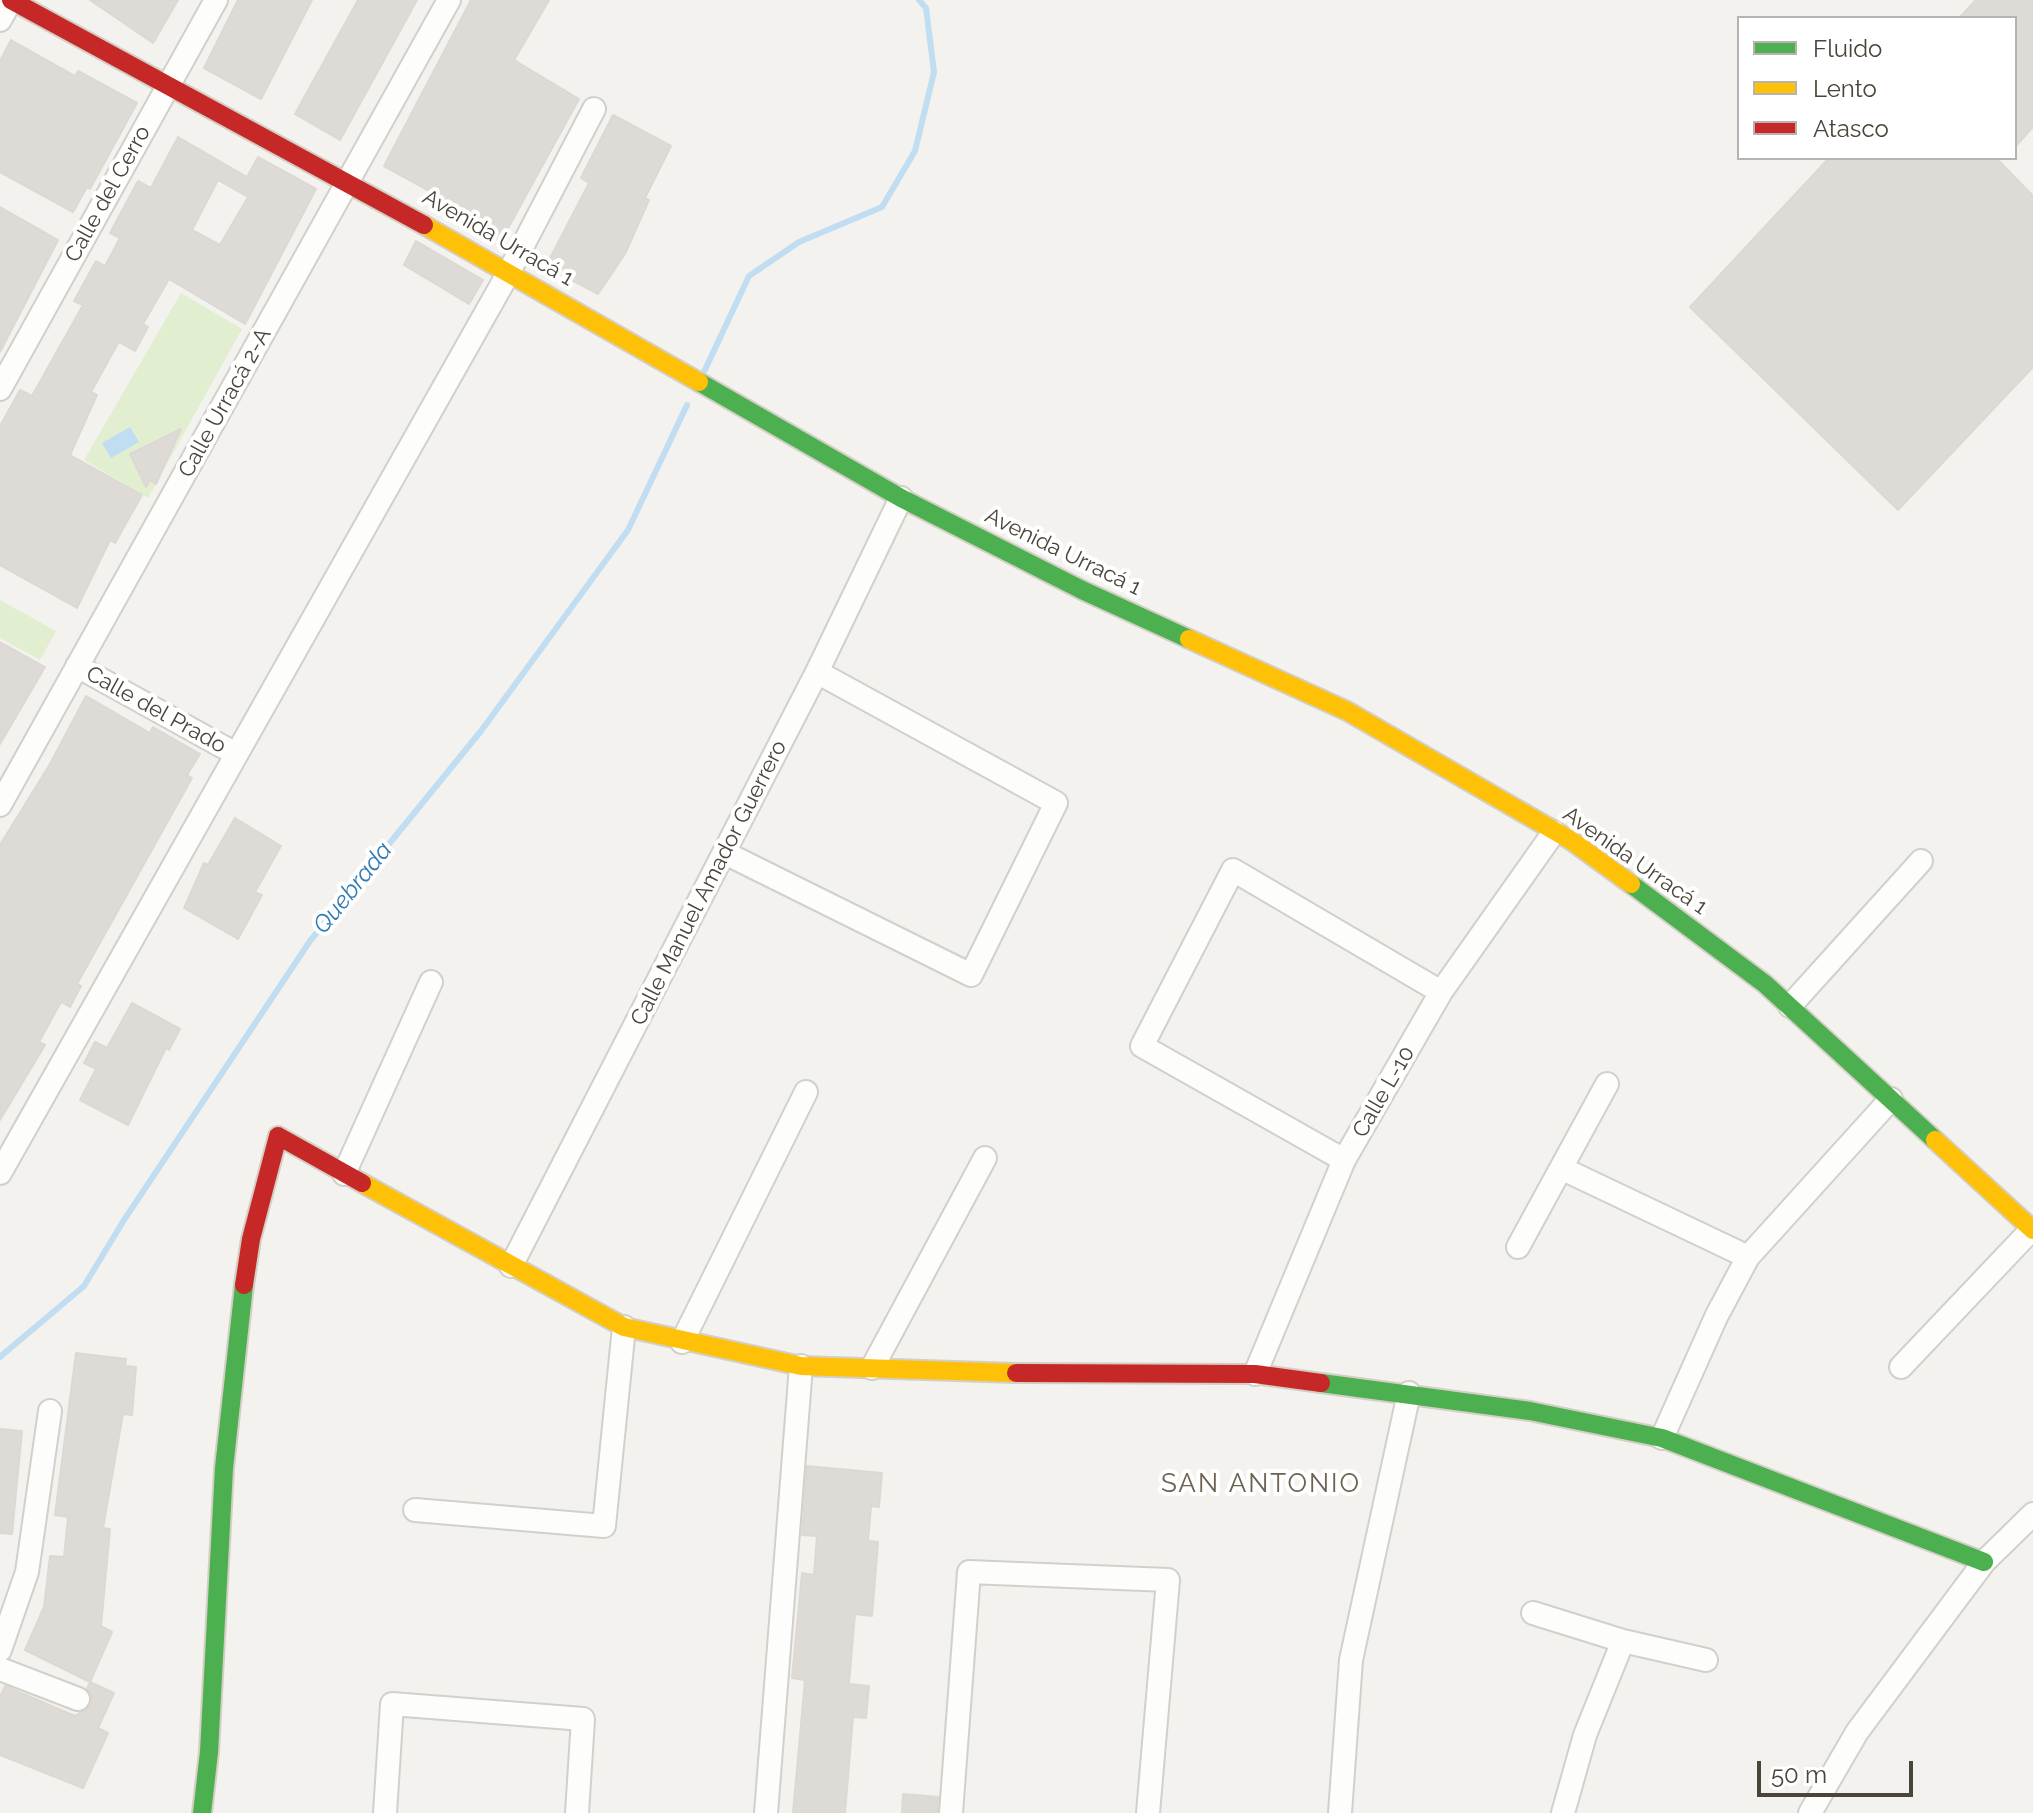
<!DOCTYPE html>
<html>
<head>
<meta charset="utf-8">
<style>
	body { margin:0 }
	#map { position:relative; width:2033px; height:1813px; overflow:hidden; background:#f4f2ee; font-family:Raleway,sans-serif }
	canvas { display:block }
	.legend { position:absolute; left:1737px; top:16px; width:280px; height:144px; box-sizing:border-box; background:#fff; border:2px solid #b7b4b0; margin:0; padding:10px 14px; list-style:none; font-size:24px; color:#4b4439 }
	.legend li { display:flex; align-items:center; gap:16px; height:40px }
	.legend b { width:40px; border:2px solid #b7b4b0 }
	.scale { position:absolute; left:1757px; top:1761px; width:156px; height:36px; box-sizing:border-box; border:4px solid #4b4439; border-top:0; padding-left:10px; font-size:24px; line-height:28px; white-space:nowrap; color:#4b4439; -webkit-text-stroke:6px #fff; paint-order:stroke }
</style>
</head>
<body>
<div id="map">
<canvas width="2033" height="1813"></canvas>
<ul class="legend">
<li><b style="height:10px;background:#4caf50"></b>Fluido</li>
<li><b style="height:10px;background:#ffc107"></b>Lento</li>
<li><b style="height:10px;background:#c62828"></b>Atasco</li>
</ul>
<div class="scale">50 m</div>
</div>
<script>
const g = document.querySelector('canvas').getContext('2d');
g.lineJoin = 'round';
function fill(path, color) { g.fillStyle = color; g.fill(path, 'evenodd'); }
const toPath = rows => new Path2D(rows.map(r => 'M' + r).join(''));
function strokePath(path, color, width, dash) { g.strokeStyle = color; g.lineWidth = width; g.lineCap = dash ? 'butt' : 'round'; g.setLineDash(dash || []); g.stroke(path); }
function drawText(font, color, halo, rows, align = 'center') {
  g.font = font + ' Raleway,sans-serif'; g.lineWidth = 8; g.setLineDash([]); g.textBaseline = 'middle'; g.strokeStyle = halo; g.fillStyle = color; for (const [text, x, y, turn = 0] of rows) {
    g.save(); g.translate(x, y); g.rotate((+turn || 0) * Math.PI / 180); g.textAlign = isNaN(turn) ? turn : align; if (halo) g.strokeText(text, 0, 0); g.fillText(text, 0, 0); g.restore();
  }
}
fill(toPath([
	[181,293,242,329,148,498,84,460],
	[0,600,56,631,40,660,0,638]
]), '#e1eecf');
fill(toPath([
	[130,427,139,442,111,458,102,443]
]), '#c0ddf1');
strokePath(toPath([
	[703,374,749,276,799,242,882,207,915,151,934,72,926,8,919,0],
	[0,1357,84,1286,124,1220,310,941,481,731,628,530,687,405]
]), '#c0ddf1', 6);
const building = toPath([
	[90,0,178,0,153,43,90,0],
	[238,0,312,0,261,99,204,68,238,0],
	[358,0,417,0,340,140,295,114,358,0],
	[471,0,549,0,514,60,579,99,501,241,438,205,442,198,384,166,471,0],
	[1976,0,2033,0,2033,127,2015,147,2015,18,1959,18,1976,0],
	[11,40,75,76,78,71,137,103,90,189,87,187,73,212,0,172,0,61,11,40],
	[613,115,671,146,645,198,649,200,625,254,598,294,546,266,589,183,581,178,613,115],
	[178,137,247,177,258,157,316,189,245,324,169,279,143,324,148,327,135,351,119,342,117,345,91,392,97,395,70,455,142,495,115,543,110,540,77,608,0,565,0,426,20,390,32,396,83,305,74,301,96,261,105,266,120,238,110,233,138,181,151,188,178,137],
	[218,180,248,197,220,245,192,230,218,180],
	[1829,158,1996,158,2033,196,2033,367,1898,510,1690,307,1829,158],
	[0,207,58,240,0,352,0,207],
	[416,241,483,280,469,304,404,265,416,241],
	[181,429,156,484,150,480,146,487,130,454,181,429],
	[0,642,45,667,0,744,0,642],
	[86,696,150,733,153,727,200,754,187,775,192,778,77,984,81,986,70,1007,61,1002,39,1042,45,1045,0,1120,0,845,50,764,86,696],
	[235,818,281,846,255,892,262,895,238,939,184,908,204,863,208,865,235,818],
	[132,1003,180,1029,169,1050,166,1048,128,1125,80,1100,96,1069,84,1063,95,1042,107,1048,132,1003],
	[76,1353,126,1359,125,1366,136,1367,132,1415,123,1414,103,1528,110,1529,101,1626,112,1632,90,1682,25,1650,44,1607,50,1556,64,1557,68,1517,55,1515,76,1353],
	[0,1429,22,1431,12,1534,0,1533,0,1429],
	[807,1466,882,1473,879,1507,871,1506,868,1541,878,1542,872,1616,855,1614,849,1684,869,1686,866,1718,853,1717,845,1813,793,1813,805,1680,792,1678,802,1573,814,1575,817,1536,802,1535,807,1466],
	[90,1682,114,1693,98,1728,108,1733,83,1788,0,1755,0,1697,5,1686,75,1716,91,1705,92,1696,87,1689,90,1682],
	[903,1794,938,1797,937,1813,902,1813,903,1794]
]);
fill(building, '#dedbd6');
strokePath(building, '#dcd9d4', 2);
const street = toPath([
	[0,20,11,0],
	[0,389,216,0],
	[77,666,236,754],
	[0,805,449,0],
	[725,853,971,975,1056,803,817,672],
	[1790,1006,1921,861],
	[1344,1160,1142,1046,1233,870,1441,992],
	[1563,1169,1748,1257],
	[0,1173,509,272,594,109],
	[344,1174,431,982],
	[1518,1247,1607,1084],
	[511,1266,817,672,901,498],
	[682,1342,806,1092],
	[1901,1367,2032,1229],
	[872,1368,985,1158],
	[1255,1374,1344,1160,1441,992,1554,832],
	[1662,1438,1717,1315,1748,1257,1891,1099],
	[415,1510,604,1526,624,1327],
	[1533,1613,1623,1641,1706,1660],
	[0,1650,27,1572,50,1411],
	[0,1669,78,1699],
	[385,1813,392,1704,583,1719,577,1813],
	[766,1813,801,1366],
	[951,1813,969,1572,1168,1580,1148,1813],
	[1340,1813,1351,1660,1409,1393],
	[1563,1813,1585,1735,1623,1641],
	[1810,1813,1857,1732,1984,1562,2033,1514]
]);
const fast = toPath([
	[699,382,901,498,1082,590,1189,639],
	[1631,884,1765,984,1935,1140],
	[1321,1383,1530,1411,1662,1438,1984,1562],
	[202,1813,209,1752,224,1468,244,1285]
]);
const slow = toPath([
	[424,225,699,382],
	[1189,639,1347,711,1572,841,1631,884],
	[1935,1140,2033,1230],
	[362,1183,624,1327,801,1366,1016,1373]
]);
const jam = toPath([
	[11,0,424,225],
	[244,1285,251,1239,278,1136,362,1183],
	[1016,1373,1255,1374,1321,1383]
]);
strokePath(street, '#d2d0cb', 26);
strokePath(fast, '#d3cfc5', 22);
strokePath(slow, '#d3cfc5', 22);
strokePath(jam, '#d3cfc5', 22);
strokePath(street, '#fdfdfc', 22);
strokePath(fast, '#4caf50', 18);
strokePath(slow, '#ffc107', 18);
strokePath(jam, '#c62828', 18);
drawText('22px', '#4b4439', '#fff', [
	["Calle del Cerro",108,194,-61],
	["Avenida Urracá 1",498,238,30],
	["Calle Urracá 2-A",225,403,-61],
	["Avenida Urracá 1",1063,552,26],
	["Calle del Prado",156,710,29],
	["Avenida Urracá 1",1635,861,35],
	["Calle Manuel Amador Guerrero",709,883,-63],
	["Calle L-10",1384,1092,-60]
]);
drawText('italic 24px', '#2e7ab2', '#fff', [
	["Quebrada",353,888,-51]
]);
g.letterSpacing = '2px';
drawText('26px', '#6e6250', '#fff', [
	["SAN ANTONIO",1261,1484]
]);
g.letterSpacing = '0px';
</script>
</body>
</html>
